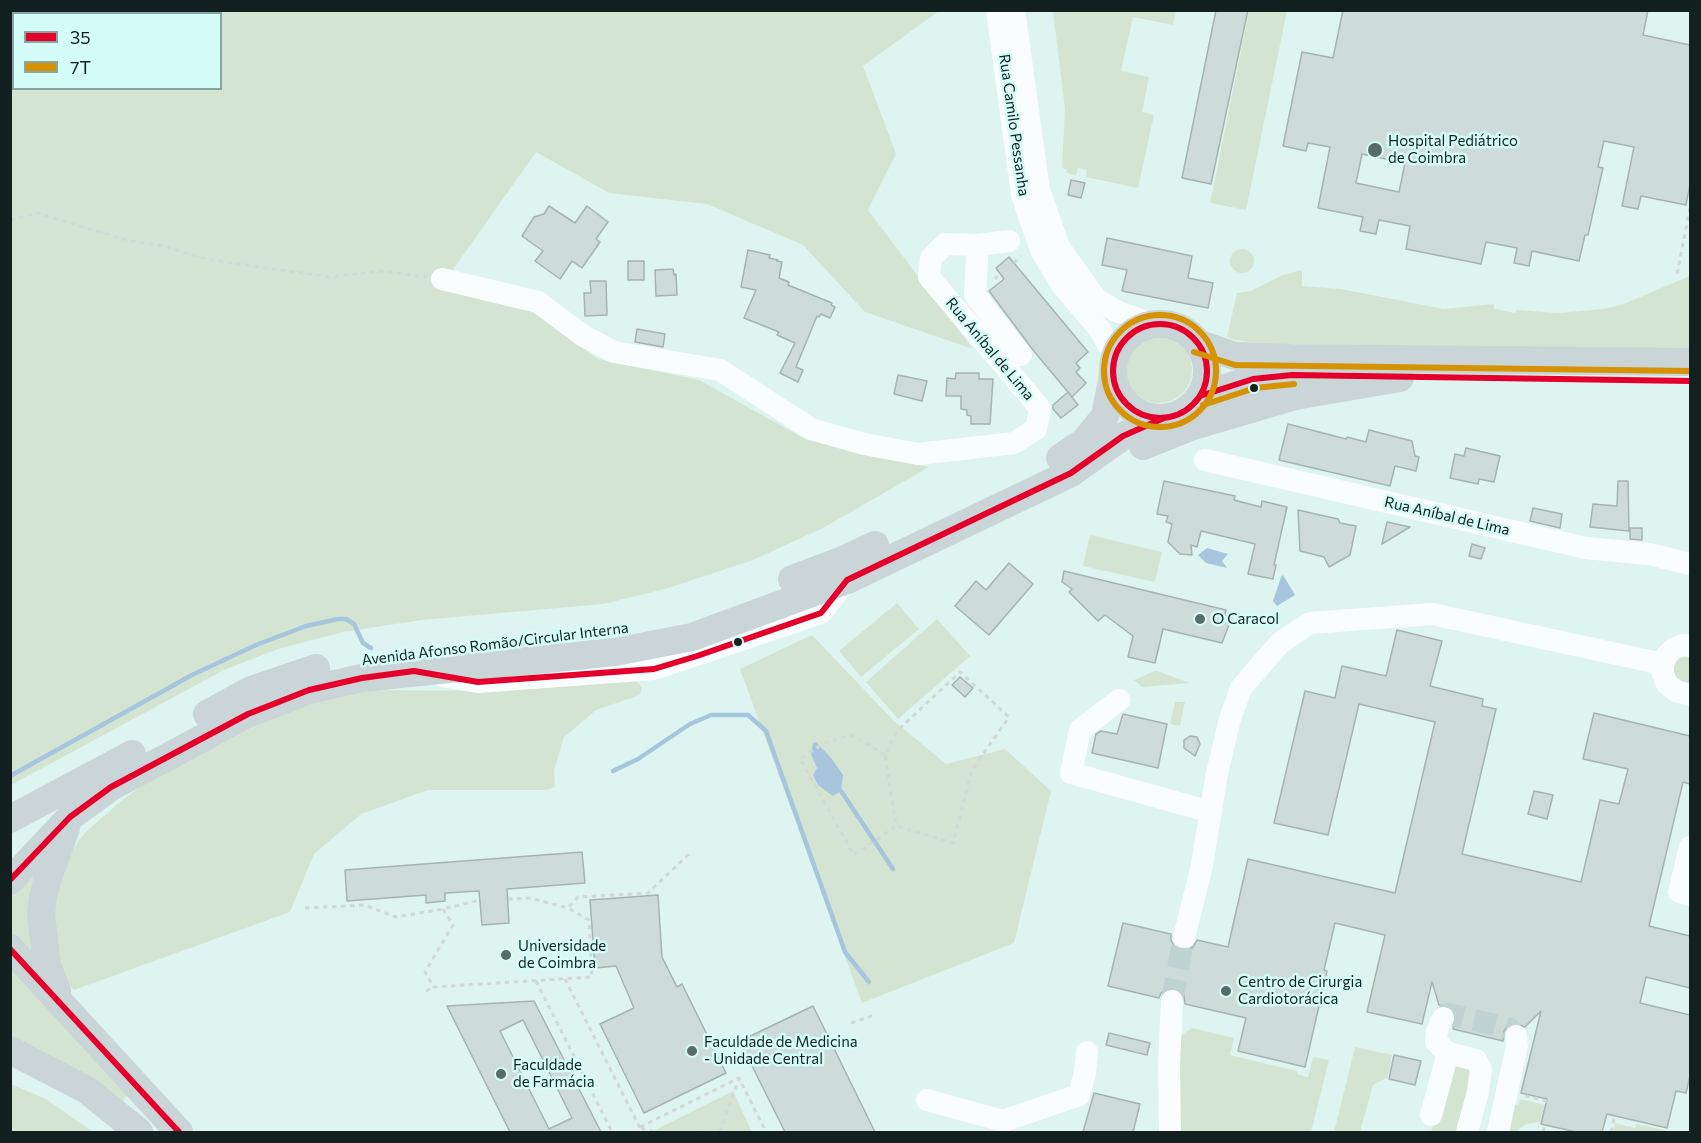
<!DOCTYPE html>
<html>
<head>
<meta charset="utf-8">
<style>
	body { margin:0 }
	#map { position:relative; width:1701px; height:1143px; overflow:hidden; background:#def4f1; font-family:Commissioner,sans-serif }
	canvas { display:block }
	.frame { position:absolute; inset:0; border:12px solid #122120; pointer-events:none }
	.legend { position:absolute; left:12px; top:12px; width:210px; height:78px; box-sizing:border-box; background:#d5fdf8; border:2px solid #87a5a2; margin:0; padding:8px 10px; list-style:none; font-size:18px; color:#122120 }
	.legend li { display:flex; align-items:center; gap:12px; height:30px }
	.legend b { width:30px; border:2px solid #87a5a2 }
</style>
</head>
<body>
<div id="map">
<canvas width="1701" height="1143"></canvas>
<div class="frame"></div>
<ul class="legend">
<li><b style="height:8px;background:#e4002b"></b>35</li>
<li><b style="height:8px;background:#d59205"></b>7T</li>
</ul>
</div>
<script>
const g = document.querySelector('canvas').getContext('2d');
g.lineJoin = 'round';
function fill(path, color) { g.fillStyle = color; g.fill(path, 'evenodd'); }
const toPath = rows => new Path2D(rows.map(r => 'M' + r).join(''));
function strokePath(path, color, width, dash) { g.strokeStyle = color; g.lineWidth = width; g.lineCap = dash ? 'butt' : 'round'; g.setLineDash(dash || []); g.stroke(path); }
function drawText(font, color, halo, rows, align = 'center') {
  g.font = font + ' Commissioner,sans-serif'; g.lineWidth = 5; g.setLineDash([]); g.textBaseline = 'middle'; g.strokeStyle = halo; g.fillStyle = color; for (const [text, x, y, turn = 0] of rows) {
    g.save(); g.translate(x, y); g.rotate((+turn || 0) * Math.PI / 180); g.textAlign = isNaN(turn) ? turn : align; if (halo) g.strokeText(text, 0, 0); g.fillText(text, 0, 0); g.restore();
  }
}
fill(toPath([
	[11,11,939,11,863,66,896,154,868,210,973,349,865,312,803,245,707,204,609,193,536,152,440,288,531,311,598,359,699,380,807,440,929,467,823,528,753,560,665,589,603,604,422,620,343,632,278,649,224,670,11,785],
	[14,14,220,14,220,88,14,88],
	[1053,11,1176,11,1173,25,1133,17,1121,71,1149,77,1142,112,1154,115,1138,188,1086,177,1087,170,1078,168,1076,175,1066,173,1067,170,1062,168,1065,109],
	[1249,11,1287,11,1246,210,1210,203],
	'1230 261a12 12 0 1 1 24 0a12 12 0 1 1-24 0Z',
	[1302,270,1302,286,1341,289,1444,309,1494,304,1494,309,1516,313,1516,310,1558,313,1603,309,1621,305,1690,276,1690,349,1263,344,1235,340,1227,337,1237,293,1251,291,1283,275],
	'1126 370a33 33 0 1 1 66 0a33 33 0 1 1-66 0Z',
	[1090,535,1162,552,1155,582,1083,566],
	[897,603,919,629,861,677,839,651],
	[937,619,970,656,898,719,866,682],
	[812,635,894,721,946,764,1005,749,1051,791,1014,943,862,1003,740,669],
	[1690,654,1690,688,1678,684,1671,663,1674,659],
	[1155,671,1160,672,1190,683,1142,687,1134,680],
	[635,680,642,687,640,695,596,710,564,737,554,771,555,787,547,790,428,790,361,814,314,854,290,912,74,990,66,980,52,937,58,878,78,841,88,830,121,801,144,784,254,727,312,702,364,690,478,691],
	[1175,702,1185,702,1180,726,1170,724],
	[38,861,36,947,30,956,11,935,11,890],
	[10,960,130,1092,118,1106,11,1042],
	[1192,1028,1234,1038,1230,1055,1297,1071,1297,1074,1308,1077,1313,1057,1329,1060,1311,1132,1180,1132,1177,1038],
	[1355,1047,1392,1055,1388,1077,1373,1085,1360,1132,1334,1132],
	[1456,1065,1467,1067,1472,1073,1458,1132,1431,1132,1446,1076],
	[11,1084,46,1099,93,1132,11,1132],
	[733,1091,752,1132,651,1132],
	[1520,1099,1545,1105,1540,1122,1527,1124,1520,1128,1516,1132,1506,1132,1512,1104,1518,1105],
	[1615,1123,1635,1128,1636,1124,1673,1132,1613,1132]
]), '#d3e5d2');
fill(toPath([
	[1207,548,1228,554,1222,561,1227,568,1206,563,1198,555],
	[1283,575,1295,595,1277,606,1273,601,1281,577],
	[816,742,832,759,843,775,841,791,833,796,818,785,813,775,817,768,811,754,813,743]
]), '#a7c5dd');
strokePath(toPath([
	[613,771,638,759,690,724,711,715,748,715,766,731,845,952,869,982],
	[10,776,192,675,256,645,306,626,338,619,346,619,354,624,363,643,371,648],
	[841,791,893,869]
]), '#a7c5dd', 4.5);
const building = toPath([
	[1216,10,1248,10,1211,184,1182,178,1216,10],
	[1343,10,1648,10,1643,35,1690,45,1690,184,1686,205,1641,196,1638,209,1622,206,1634,147,1604,141,1598,167,1603,168,1600,181,1588,235,1585,235,1579,261,1532,251,1529,266,1514,263,1517,248,1486,242,1481,264,1406,249,1410,226,1379,220,1376,234,1360,231,1363,217,1318,208,1330,147,1308,143,1306,151,1283,146,1302,52,1333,58,1343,10],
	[1362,154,1405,163,1399,192,1356,183,1362,154],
	[1071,180,1085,183,1081,198,1068,195,1071,180],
	[549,206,575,223,587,206,608,222,596,239,600,242,582,268,572,261,560,279,535,261,543,251,522,236,534,217,544,214,549,206],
	[1107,238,1192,256,1188,278,1213,283,1208,308,1122,291,1127,270,1102,265,1107,238],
	[748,250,770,255,769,258,778,260,777,261,782,262,779,278,789,282,788,285,832,303,831,305,835,307,830,318,821,314,819,317,817,316,796,367,803,370,798,382,780,373,795,343,777,335,779,332,744,318,756,290,741,287,748,250],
	[1009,257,1088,352,1076,363,1080,368,1076,372,1086,383,1072,397,1033,350,989,291,1004,279,996,268,1009,257],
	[628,261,644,261,644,280,628,280,628,261],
	[673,269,674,275,676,274,677,295,656,296,655,270,673,269],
	[590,281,606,281,607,315,585,316,584,293,591,293,590,281],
	[637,329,665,334,663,347,635,342,637,329],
	[956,373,979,373,979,379,993,379,990,424,971,424,971,416,967,415,967,410,961,409,961,396,946,396,947,378,955,379,956,373],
	[898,375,927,381,922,401,894,394,898,375],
	[1068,392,1078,405,1061,418,1053,409,1053,405,1068,392],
	[1288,424,1346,439,1347,437,1366,442,1369,430,1412,441,1415,456,1419,457,1416,471,1395,466,1390,486,1279,460,1288,424],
	[1466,448,1500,456,1494,482,1479,479,1478,484,1450,478,1455,454,1464,456,1466,448],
	[1164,481,1235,496,1234,500,1261,507,1262,501,1287,507,1274,565,1276,565,1273,579,1248,574,1255,544,1201,531,1197,547,1191,545,1192,555,1180,554,1168,542,1172,524,1166,522,1168,516,1157,514,1164,481],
	[1618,481,1628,481,1629,531,1590,527,1593,504,1617,506,1618,481],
	[1533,508,1562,514,1560,528,1530,521,1533,508],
	[1298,510,1338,519,1340,523,1356,526,1350,555,1329,567,1324,557,1300,551,1298,510],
	[1387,522,1410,527,1382,544,1387,522],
	[1630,528,1642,528,1642,540,1630,539,1630,528],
	[1472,544,1485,548,1481,559,1469,556,1472,544],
	[1009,563,1033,584,989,635,955,606,976,581,986,590,1009,563],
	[1064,571,1226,610,1225,615,1232,617,1222,643,1163,629,1155,663,1128,657,1133,636,1105,615,1098,621,1069,592,1072,589,1062,582,1064,571],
	[1397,630,1442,641,1430,686,1483,699,1482,706,1496,709,1462,854,1581,882,1600,800,1619,804,1628,769,1583,759,1594,713,1690,736,1690,784,1683,782,1649,926,1690,936,1690,988,1646,977,1640,1003,1690,1015,1690,1076,1686,1093,1676,1091,1667,1128,1607,1114,1602,1132,1576,1132,1541,1124,1547,1099,1521,1093,1541,1011,1525,1027,1515,1023,1508,1025,1504,1031,1503,1041,1453,1029,1456,1017,1454,1011,1448,1006,1439,1005,1432,982,1422,1024,1367,1012,1385,935,1335,923,1324,970,1327,971,1305,1067,1238,1051,1246,1018,1185,1004,1184,995,1179,989,1173,988,1166,989,1161,993,1159,998,1108,986,1123,923,1171,934,1171,940,1174,946,1181,950,1187,950,1193,947,1197,940,1228,947,1248,859,1395,893,1435,722,1359,704,1328,835,1274,823,1305,691,1335,698,1342,666,1386,676,1397,630],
	[960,677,973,688,965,697,952,685,960,677],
	[1123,714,1167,724,1158,768,1092,753,1096,734,1101,731,1117,734,1123,714],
	[1190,736,1197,737,1200,744,1195,756,1184,748,1184,740,1190,736],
	[1534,791,1553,795,1547,819,1528,814,1534,791],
	[582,852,585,883,507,889,509,923,482,925,479,891,445,893,445,901,426,903,426,895,347,901,345,870,582,852],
	[658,895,662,957,677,987,682,984,726,1073,644,1113,600,1024,634,1008,616,966,595,968,590,900,658,895],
	[534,1001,601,1132,510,1132,447,1006,534,1001],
	[523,1020,572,1118,549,1129,500,1031,523,1020],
	[813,1006,821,1022,875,1132,785,1132,747,1056,740,1041,813,1006],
	[1109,1033,1150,1043,1147,1055,1106,1045,1109,1033],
	[1394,1055,1421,1061,1415,1085,1389,1079,1394,1055],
	[1094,1093,1140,1104,1133,1132,1083,1132,1094,1093]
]);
fill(building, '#cddcd8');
strokePath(building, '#a5b4b0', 1.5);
strokePath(toPath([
	[1172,1001,1184,937],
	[1443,1018,1448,1014,1509,1028,1516,1036]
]), '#bfd4d2', 22, [22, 11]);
strokePath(toPath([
	[10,220,37,213,127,240,168,247,206,259,329,277,382,271,426,277],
	[1014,263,1021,256],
	[1677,274,1690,208],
	[995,279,1000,274],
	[885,755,852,735,824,743,800,759,854,855,896,826,885,755,897,731,960,672,1009,717,972,770,953,843,896,826],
	[305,908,364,905,396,917,443,909,476,901,530,898,568,908,578,897,648,893,689,854],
	[443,909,453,925,425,972,434,987,592,977,589,920,568,908],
	[565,979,642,1132],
	[536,981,612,1132],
	[426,991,434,987],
	[851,1023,872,1016],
	[1525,1096,1547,1101],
	[640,1127,739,1078,766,1132],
	[641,1128,654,1132],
	[700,1132,705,1132],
	[720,1132,739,1078],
	[1543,1132,1545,1125],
	[1611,1132,1618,1101]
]), '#d1d8d7', 3, [4.5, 4.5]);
strokePath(toPath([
	[997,10,1022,194,1029,216,1042,252,1062,285,1100,330,1115,358],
	[1014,10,1039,190,1059,247,1096,299,1116,311,1155,325],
	[978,245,975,295,1021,355],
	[442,279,538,302,582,335,614,352,720,370,811,429,864,444,918,454,1014,443,1036,429,1040,408,929,277,931,258,945,244,978,245,1009,241],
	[1205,460,1586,548,1649,554,1690,564],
	[1690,646,1683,645,1673,649,1667,655,1663,664,1663,674,1667,684,1676,691,1690,695],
	[442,676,478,682,654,669,821,613,847,580],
	[1119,700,1080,730,1071,773,1211,812],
	[1690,847,1679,892,1690,895],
	[1184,937,1202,865,1217,773,1230,719,1241,688,1280,643,1310,623,1432,614,1663,664],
	[1443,1018,1437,1031,1436,1042,1448,1053,1476,1060,1481,1069,1478,1092,1467,1132],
	[927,1100,1003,1121,1079,1095,1085,1073,1087,1052],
	[1431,1115,1448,1053],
	[1170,1132,1169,1064,1172,1001],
	[1498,1132,1517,1046,1516,1036]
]), '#fafdfd', 22);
strokePath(toPath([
	'1113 371a47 47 0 1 1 94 0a47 47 0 1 1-94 0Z',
	[1197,343,1235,356,1291,358,1690,362],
	[1200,396,1253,379,1309,376],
	[1143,446,1193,426,1295,396,1400,378],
	[1060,458,1084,442,1105,416,1113,376],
	[792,579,843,560,875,545],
	[207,714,251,690,316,668],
	[10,819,132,754],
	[10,881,70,817,111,787,248,714,309,690,362,678,615,652,692,637,847,580,1071,473,1123,436,1164,418],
	[10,948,179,1132],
	[57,991,47,965,41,915,43,896,49,875,66,828],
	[10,1050,87,1090,139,1132]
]), '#cad5d7', 28);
strokePath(toPath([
	'1113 371a47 47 0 1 1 94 0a47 47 0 1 1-94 0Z',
	[1200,396,1253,379,1292,375,1690,381],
	[10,880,70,817,111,787,248,714,309,690,362,678,414,671,478,682,654,669,697,656,821,613,847,580,1071,473,1123,436,1164,418],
	[10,949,179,1132]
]), '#e4002b', 6);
strokePath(toPath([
	'1104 371a56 56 0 1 1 112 0a56 56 0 1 1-112 0Z',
	[1194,352,1235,365,1690,371],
	[1203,405,1255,388,1294,384]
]), '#d59205', 6);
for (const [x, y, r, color] of [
	[1375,150,8,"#596b69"],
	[1254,388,5,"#122120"],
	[1200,619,6,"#596b69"],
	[738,642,5,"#122120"],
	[506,955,6,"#596b69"],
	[1226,991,6,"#596b69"],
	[692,1051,6,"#596b69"],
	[501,1074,6,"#596b69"]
]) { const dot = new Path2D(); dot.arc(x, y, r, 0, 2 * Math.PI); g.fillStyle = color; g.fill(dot); strokePath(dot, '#d5fdf8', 2); }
drawText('15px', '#122120', '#d5fdf8', [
	["Rua Camilo Pessanha",1014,125,82],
	["Rua Aníbal de Lima",990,349,50],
	["Rua Aníbal de Lima",1447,516,13],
	["Avenida Afonso Romão/Circular Interna",495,644,-7]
]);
drawText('15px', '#122120', '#d5fdf8', [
	["Hospital Pediátrico",1388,141],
	["de Coimbra",1388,158],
	["O Caracol",1212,619],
	["Universidade",518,946],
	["de Coimbra",518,963],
	["Centro de Cirurgia",1238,982],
	["Cardiotorácica",1238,999],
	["Faculdade de Medicina",704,1042],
	["- Unidade Central",704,1059],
	["Faculdade",513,1065],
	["de Farmácia",513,1082]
], 'left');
</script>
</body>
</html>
